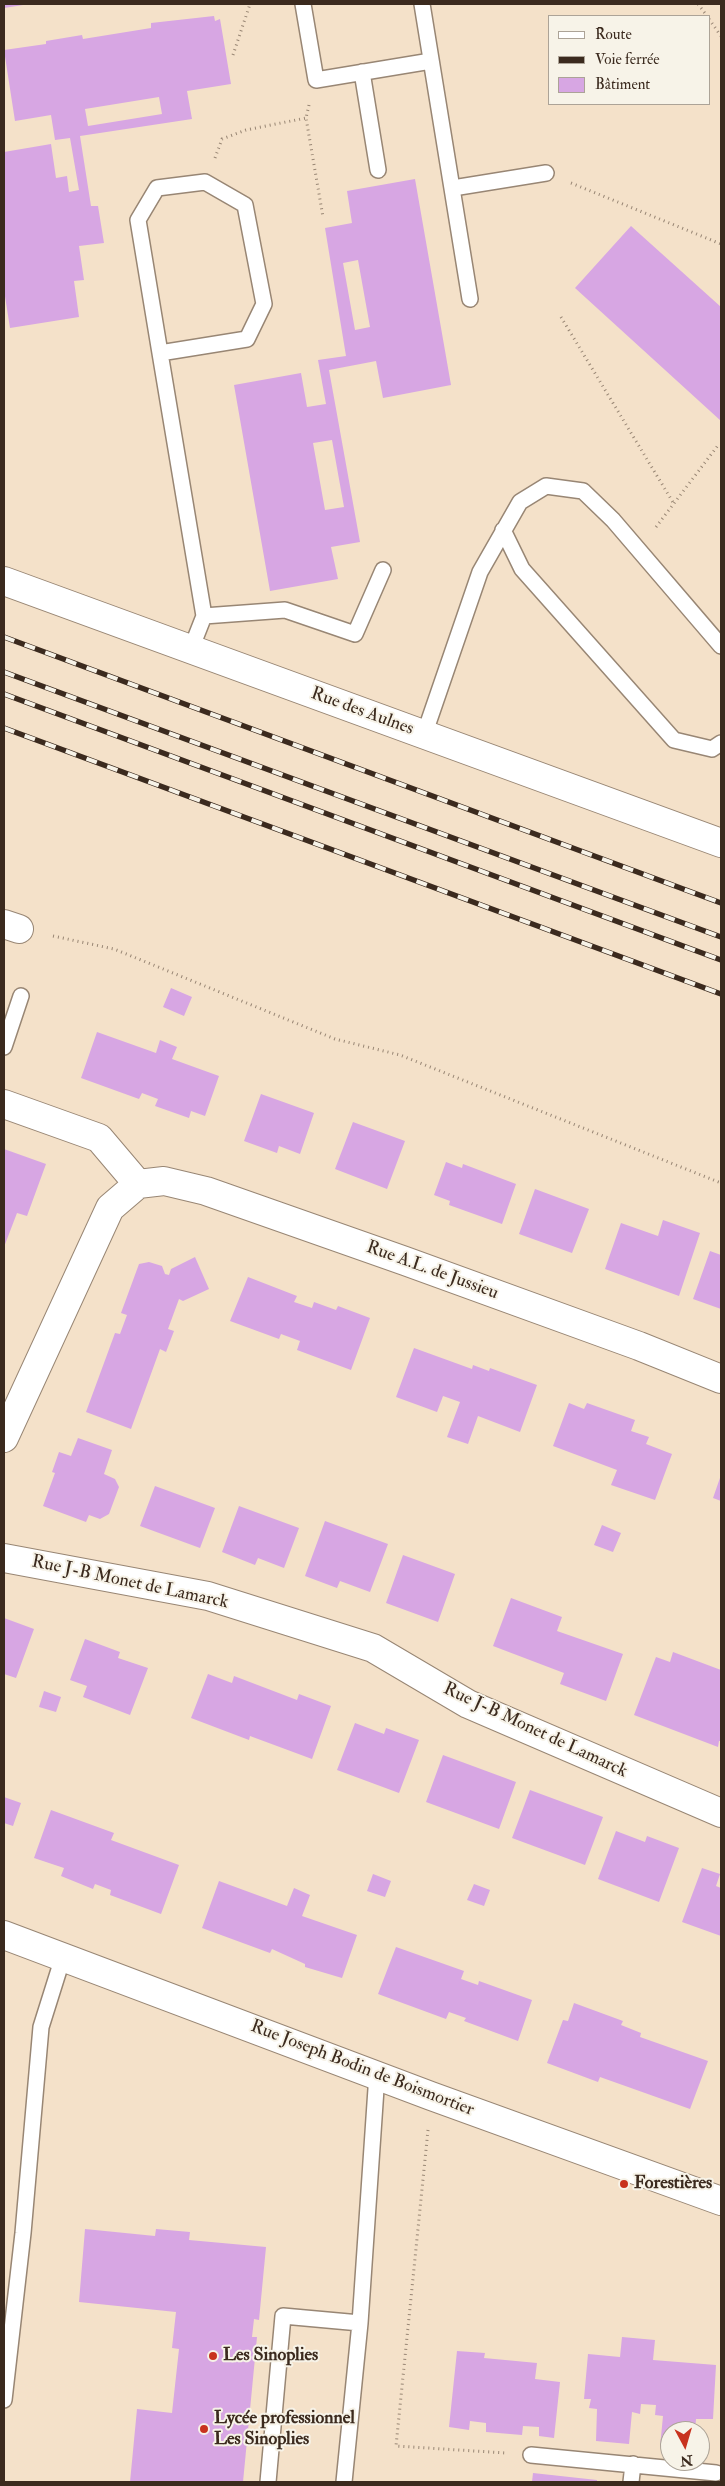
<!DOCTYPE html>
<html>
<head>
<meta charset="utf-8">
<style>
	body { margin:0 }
	#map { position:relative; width:725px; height:2486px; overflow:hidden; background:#f4e1c9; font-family:"IM FELL Double Pica",serif }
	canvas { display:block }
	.frame { position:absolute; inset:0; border:5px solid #3b2a1e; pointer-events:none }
	.legend { position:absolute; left:548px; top:15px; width:162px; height:90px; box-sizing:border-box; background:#f7f3e8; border:1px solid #aca397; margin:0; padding:6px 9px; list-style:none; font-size:15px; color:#3b2a1e }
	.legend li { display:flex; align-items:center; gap:10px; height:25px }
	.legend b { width:25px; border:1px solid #aca397 }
	.north { position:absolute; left:660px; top:2421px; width:50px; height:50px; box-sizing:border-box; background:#f7f3e8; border:1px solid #aca397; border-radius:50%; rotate:174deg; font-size:14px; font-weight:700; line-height:20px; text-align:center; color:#3b2a1e }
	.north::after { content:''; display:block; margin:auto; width:18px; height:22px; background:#c8321e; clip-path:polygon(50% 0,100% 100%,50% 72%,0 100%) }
</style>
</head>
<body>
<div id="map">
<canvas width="725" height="2486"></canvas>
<div class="frame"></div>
<ul class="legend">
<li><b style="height:6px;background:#fff"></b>Route</li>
<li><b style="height:6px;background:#3b2a1e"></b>Voie ferrée</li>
<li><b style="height:14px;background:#d7a6e3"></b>Bâtiment</li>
</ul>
<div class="north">N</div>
</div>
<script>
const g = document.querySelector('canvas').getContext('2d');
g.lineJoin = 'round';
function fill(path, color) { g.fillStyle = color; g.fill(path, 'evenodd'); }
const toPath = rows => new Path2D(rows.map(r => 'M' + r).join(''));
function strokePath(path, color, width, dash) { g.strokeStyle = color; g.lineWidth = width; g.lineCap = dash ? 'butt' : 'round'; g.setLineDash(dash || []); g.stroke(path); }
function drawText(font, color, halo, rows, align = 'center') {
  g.font = font + ' "IM FELL Double Pica",serif'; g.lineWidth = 4; g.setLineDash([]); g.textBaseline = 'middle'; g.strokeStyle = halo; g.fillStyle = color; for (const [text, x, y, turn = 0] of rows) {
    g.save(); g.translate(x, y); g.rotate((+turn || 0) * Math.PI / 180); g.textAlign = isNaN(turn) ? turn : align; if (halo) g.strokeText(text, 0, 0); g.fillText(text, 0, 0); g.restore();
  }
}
fill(toPath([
	[4,4,23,4,23,5,4,8],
	[214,16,215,21,220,19,231,84,187,91,192,119,80,136,91,206,98,206,104,243,79,246,84,280,74,281,79,317,10,328,4,290,4,152,51,144,56,178,67,176,69,192,79,190,70,138,55,140,51,115,15,121,4,50,46,44,46,41,82,35,83,39,151,28,151,23],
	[159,97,162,114,88,126,85,109],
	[415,179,451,385,383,398,376,361,329,370,360,542,331,547,338,579,270,591,234,385,301,373,307,407,326,404,318,360,346,356,325,228,352,223,347,191],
	[358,260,370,327,355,330,343,263],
	[332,440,344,507,325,510,313,443],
	[631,226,721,307,721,421,575,288],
	[171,988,192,997,184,1016,163,1007],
	[97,1032,156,1053,160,1040,177,1047,172,1059,219,1076,205,1116,191,1111,189,1118,155,1106,158,1099,142,1093,139,1099,81,1078],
	[261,1094,314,1113,300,1154,279,1146,277,1153,244,1141],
	[353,1122,405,1141,387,1189,335,1169],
	[4,1149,46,1164,27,1216,17,1213,4,1247],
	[446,1162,462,1168,463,1164,516,1184,502,1224,449,1205,450,1201,434,1195],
	[535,1189,589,1209,572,1253,519,1234],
	[663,1220,700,1233,679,1296,605,1269,621,1223,658,1236],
	[710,1251,721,1255,721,1309,693,1299],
	[195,1257,209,1289,183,1301,179,1299,168,1329,174,1331,166,1352,160,1349,131,1429,86,1412,115,1333,120,1334,127,1315,121,1313,139,1264,149,1262,162,1266,165,1274,169,1275,171,1269],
	[248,1277,297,1296,294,1302,312,1308,314,1302,336,1310,338,1306,370,1318,351,1370,297,1350,300,1341,281,1334,279,1339,230,1321],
	[414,1348,472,1369,473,1365,489,1371,490,1368,537,1385,520,1432,478,1416,468,1444,447,1437,460,1402,443,1396,437,1412,396,1397],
	[569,1403,584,1409,587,1403,635,1420,631,1431,649,1437,646,1444,672,1454,655,1500,611,1485,617,1470,553,1446],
	[78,1438,112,1450,104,1474,115,1479,119,1487,109,1514,100,1519,89,1515,86,1522,43,1506,55,1473,52,1472,59,1452,71,1456],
	[721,1475,721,1501,713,1498],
	[155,1486,215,1508,200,1548,140,1526],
	[239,1506,299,1528,284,1568,258,1558,255,1565,222,1552],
	[325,1521,388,1544,370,1592,340,1581,337,1588,305,1576],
	[602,1525,621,1533,613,1552,594,1545],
	[403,1555,455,1574,438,1622,386,1603],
	[511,1598,562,1617,557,1631,623,1654,606,1701,560,1684,564,1673,493,1646],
	[4,1618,34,1629,16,1678,4,1674],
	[85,1639,120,1652,118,1658,148,1668,130,1715,83,1697,87,1686,70,1680],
	[673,1652,721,1670,721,1741,719,1741,718,1747,634,1715,656,1657,670,1662],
	[208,1674,232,1683,234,1676,297,1700,299,1694,331,1706,312,1759,250,1736,249,1740,191,1718],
	[44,1691,61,1697,56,1712,39,1707],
	[355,1723,384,1734,386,1728,419,1740,399,1793,337,1770],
	[443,1755,516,1782,499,1829,426,1802],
	[530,1790,603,1817,585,1865,512,1838],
	[4,1797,21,1803,13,1826,4,1823],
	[51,1810,114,1833,111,1840,179,1865,161,1914,110,1895,111,1890,95,1884,93,1889,61,1876,64,1868,34,1858],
	[616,1831,645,1842,647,1836,679,1848,659,1902,598,1879],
	[702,1868,720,1874,716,1886,721,1888,721,1936,682,1922],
	[373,1874,391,1881,385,1897,367,1891],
	[219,1881,287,1906,294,1888,310,1895,302,1916,357,1935,342,1978,305,1967,305,1964,272,1949,270,1953,202,1928],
	[474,1884,490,1890,484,1906,467,1900],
	[396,1947,464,1971,461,1979,478,1985,479,1981,532,2000,518,2041,464,2021,466,2018,449,2012,446,2019,378,1994],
	[574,2003,623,2021,621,2025,641,2033,640,2037,708,2061,690,2109,600,2077,598,2082,547,2063,563,2020,568,2021],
	[85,2229,155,2236,156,2229,190,2232,189,2240,266,2247,259,2320,254,2319,252,2337,257,2337,243,2482,130,2482,137,2409,172,2413,179,2349,172,2348,176,2312,79,2302],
	[622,2337,655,2340,653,2360,716,2365,713,2419,696,2419,695,2431,670,2431,670,2448,660,2447,663,2416,655,2415,656,2405,641,2404,640,2414,632,2412,629,2444,596,2441,597,2409,589,2408,591,2399,584,2399,588,2354,620,2357],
	[457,2351,485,2353,484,2358,537,2363,535,2379,560,2382,554,2438,539,2436,539,2427,523,2426,522,2435,486,2432,486,2423,470,2421,469,2430,449,2427],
	[533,2473,597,2480,597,2482,532,2482]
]), '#d7a6e3');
const service = toPath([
	[303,4,316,80,431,61],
	[422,4,470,299],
	[362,72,378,170],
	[453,188,546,173],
	[160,353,247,339,264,304,245,205,205,182,157,188,138,220,160,353,204,616,191,649],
	[503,530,522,569,674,740,712,749,721,743],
	[204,616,285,610,355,634,383,570],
	[424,735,480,572,520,502,546,486,583,491,613,520,721,646],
	[4,1047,21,996],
	[4,2400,23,2233,41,2027,63,1957],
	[531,2455,716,2473],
	[268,2482,283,2316,360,2323],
	[344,2482,360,2323,377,2074],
	[631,2482,633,2464]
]);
const minor = toPath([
	[4,581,721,843],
	[4,924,19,929],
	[4,1104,99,1138,138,1184],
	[4,1438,110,1208,138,1184,164,1181,206,1191,405,1261,639,1346,721,1379],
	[4,1558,208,1596,373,1648,468,1704,721,1813],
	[4,1935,431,2096,721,2201]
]);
strokePath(service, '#988674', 18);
strokePath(minor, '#988674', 30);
strokePath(toPath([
	[698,4,707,16],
	[709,19,721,36],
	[233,55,250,4],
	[309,105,306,118,323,217],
	[215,158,222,139,246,130,306,118],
	[571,183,721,244],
	[561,317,674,504],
	[656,527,719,444],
	[53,936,114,949,335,1039,400,1055,721,1183],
	[428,2130,396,2446,506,2453]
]), '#988674', 3, [1, 4]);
strokePath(service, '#fff', 15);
strokePath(minor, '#fff', 28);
const rail = toPath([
	[4,637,721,903],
	[4,672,721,937],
	[4,694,721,960],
	[4,728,721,994]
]);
strokePath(rail, '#3b2a1e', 5.5);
strokePath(rail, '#f7f3e8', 4, [11]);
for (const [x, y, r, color] of [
	[624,2184,5,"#c8321e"],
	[213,2356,5,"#c8321e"],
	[204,2429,5,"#c8321e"]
]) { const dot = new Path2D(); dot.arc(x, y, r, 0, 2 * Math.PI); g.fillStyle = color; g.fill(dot); strokePath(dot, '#f7f3e8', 2); }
drawText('18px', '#3b2a1e', '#f7f3e8', [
	["Rue des Aulnes",362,712,20],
	["Rue A.L. de Jussieu",432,1271,20],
	["Rue J-B Monet de Lamarck",130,1583,12],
	["Rue J-B Monet de Lamarck",535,1731,25],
	["Rue Joseph Bodin de Boismortier",362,2069,21]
]);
drawText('bold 18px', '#3b2a1e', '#f7f3e8', [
	["Forestières",634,2184],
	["Les Sinoplies",223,2356],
	["Lycée professionnel",214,2419],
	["Les Sinoplies",214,2440]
], 'left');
</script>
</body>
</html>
